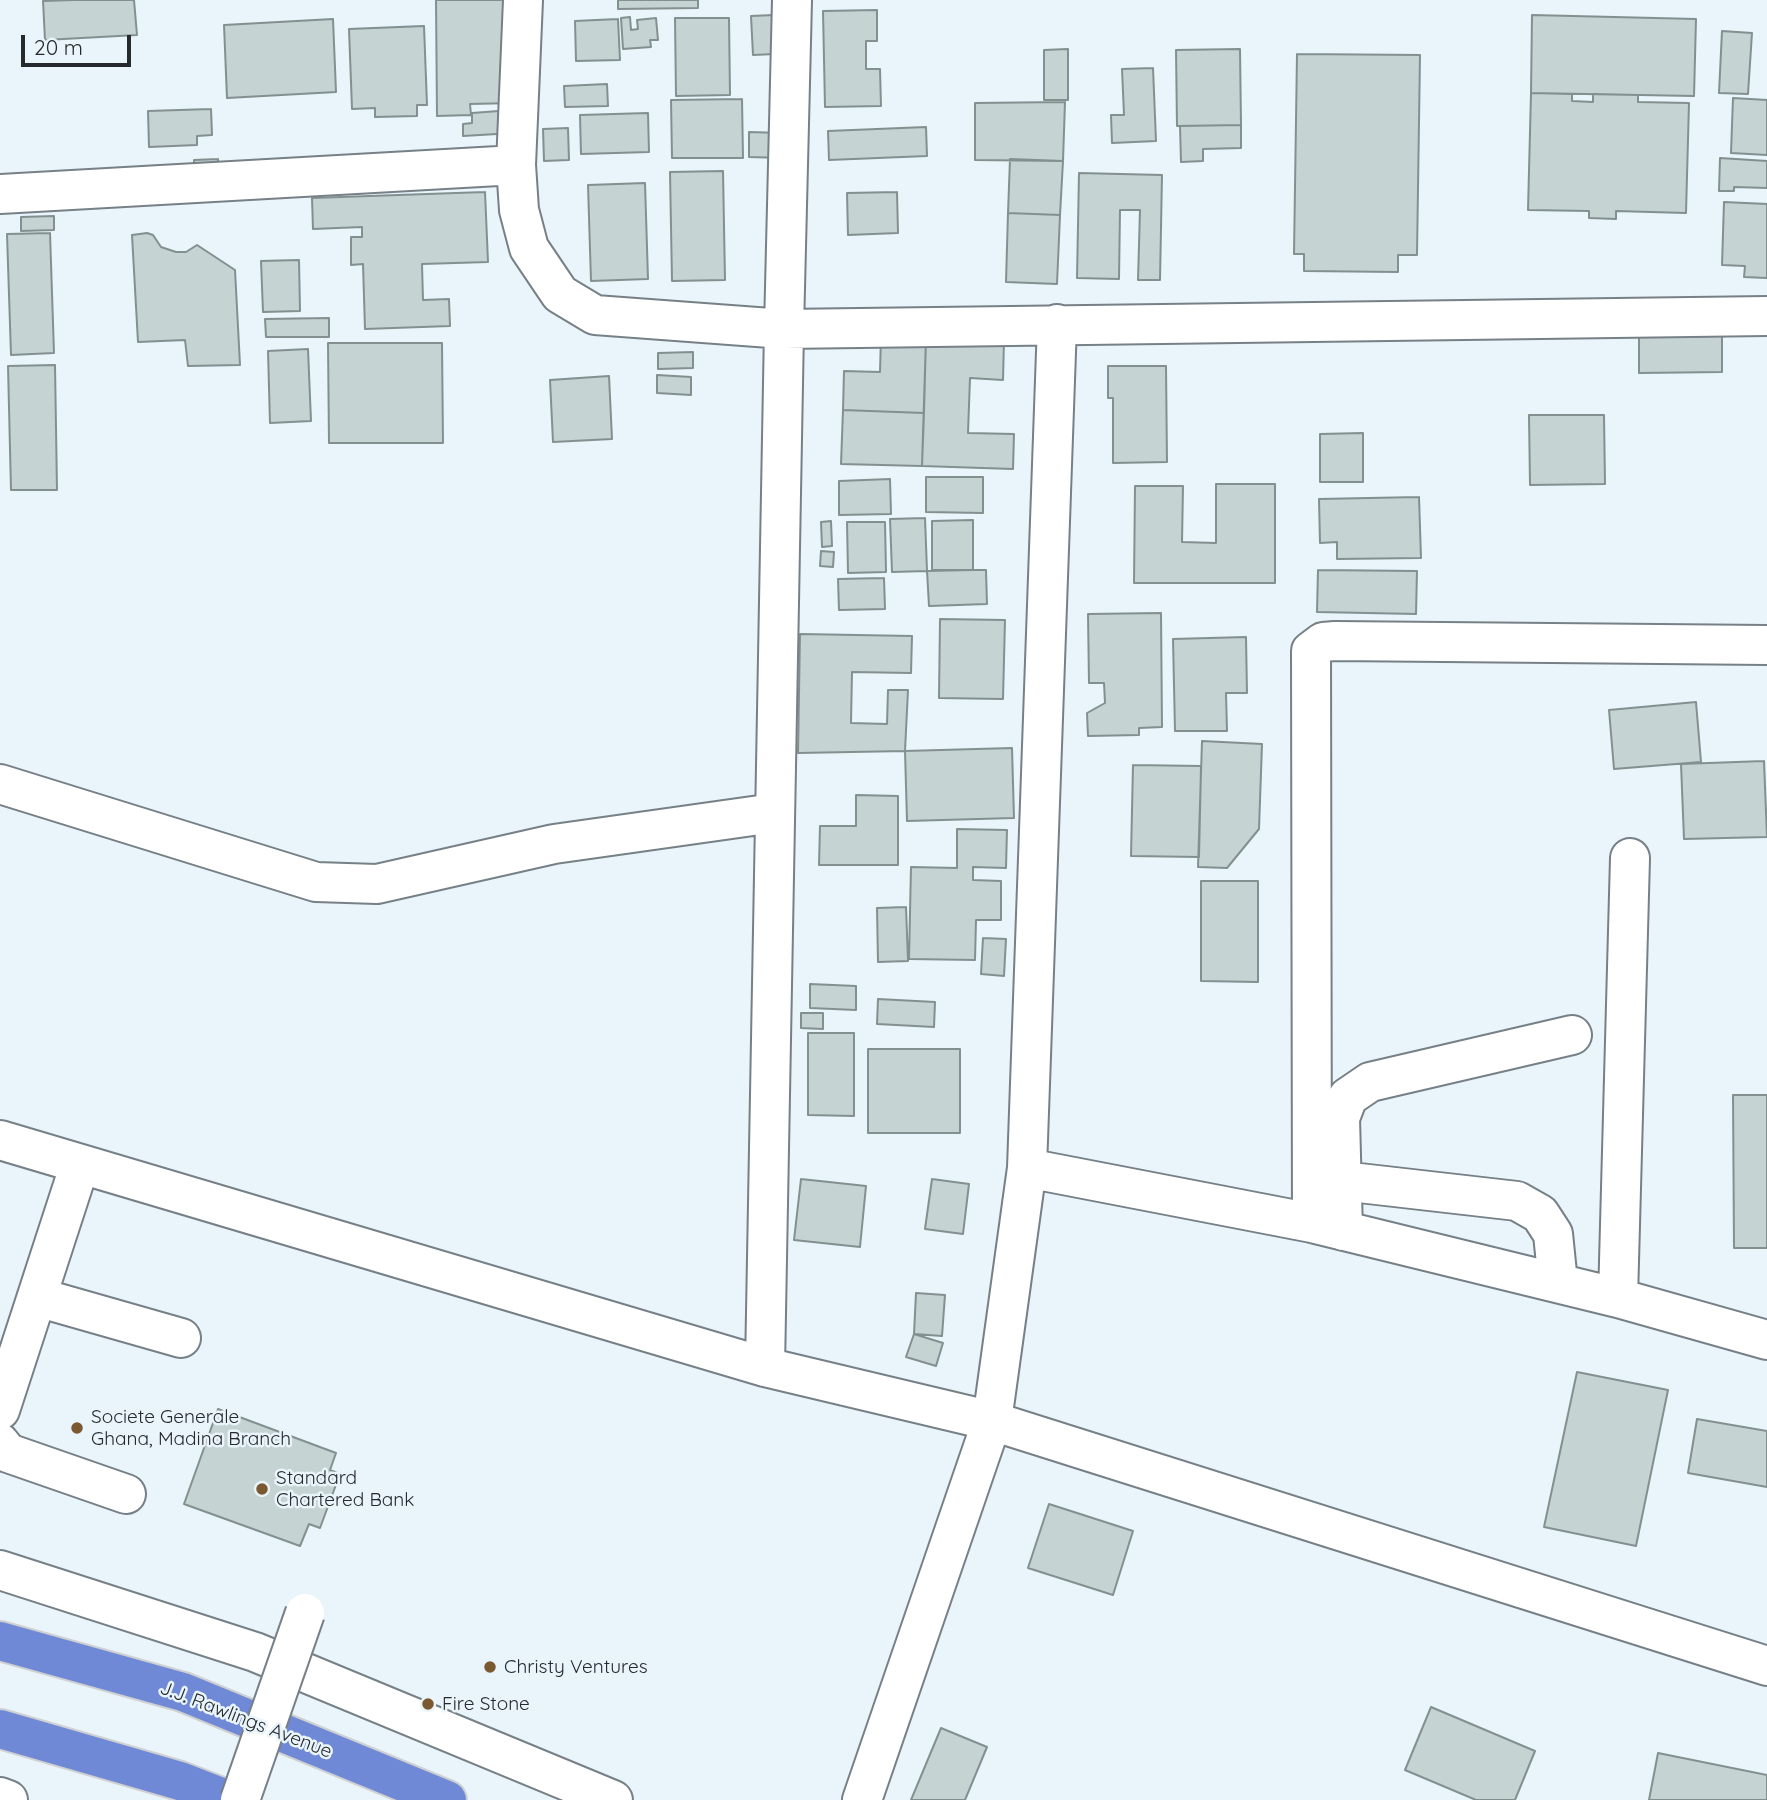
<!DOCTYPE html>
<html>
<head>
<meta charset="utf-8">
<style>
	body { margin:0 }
	#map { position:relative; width:1767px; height:1800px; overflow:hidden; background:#e9f4fb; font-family:Quicksand,sans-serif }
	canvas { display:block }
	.scale { position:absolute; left:21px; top:35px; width:110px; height:32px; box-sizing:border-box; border:4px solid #262a2c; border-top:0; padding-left:9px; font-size:21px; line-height:24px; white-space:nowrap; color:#262a2c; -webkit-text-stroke:5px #e9f4fb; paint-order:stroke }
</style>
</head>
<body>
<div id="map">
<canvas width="1767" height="1800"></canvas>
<div class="scale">20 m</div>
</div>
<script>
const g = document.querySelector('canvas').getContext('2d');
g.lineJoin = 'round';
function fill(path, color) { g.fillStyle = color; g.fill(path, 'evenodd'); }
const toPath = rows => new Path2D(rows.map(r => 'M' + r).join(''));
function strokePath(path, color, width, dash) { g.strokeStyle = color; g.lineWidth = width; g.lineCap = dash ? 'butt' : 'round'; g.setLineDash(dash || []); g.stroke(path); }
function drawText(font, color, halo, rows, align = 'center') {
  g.font = font + ' Quicksand,sans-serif'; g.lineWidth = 5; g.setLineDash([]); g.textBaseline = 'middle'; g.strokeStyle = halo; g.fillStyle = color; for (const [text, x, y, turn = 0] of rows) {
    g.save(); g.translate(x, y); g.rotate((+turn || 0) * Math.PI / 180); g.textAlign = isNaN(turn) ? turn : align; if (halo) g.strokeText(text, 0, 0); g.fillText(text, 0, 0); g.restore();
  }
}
const building = toPath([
	[74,0,134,0,137,35,45,40,43,1,74,0],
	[436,0,513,0,514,103,470,104,471,115,437,116,436,0],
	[618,0,698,0,698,8,618,9,618,0],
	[877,10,877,41,866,41,866,69,880,69,881,106,825,107,823,11,877,10],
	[774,15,775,54,753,55,751,16,774,15],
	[1532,15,1696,19,1694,96,1531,93,1532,15],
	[630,17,631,30,638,29,637,20,656,18,658,40,650,40,651,47,623,49,621,18,630,17],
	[675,18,729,18,730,95,676,96,675,18],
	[333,19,336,92,227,98,224,25,333,19],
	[618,19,620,60,576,61,575,21,618,19],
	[424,26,427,105,417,105,417,116,375,117,375,108,352,109,349,29,424,26],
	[1722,31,1752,33,1748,94,1719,93,1722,31],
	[1068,49,1068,100,1044,100,1044,50,1068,49],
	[1240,49,1241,125,1177,126,1176,50,1240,49],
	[1297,54,1420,55,1417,255,1398,255,1398,272,1304,271,1304,254,1294,254,1297,54],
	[1153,68,1156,141,1112,143,1111,115,1124,115,1122,69,1153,68],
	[607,84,608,106,565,107,564,86,607,84],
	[1531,93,1572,94,1572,101,1593,102,1593,94,1638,95,1638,102,1689,103,1686,213,1616,211,1616,219,1589,218,1589,211,1528,210,1531,93],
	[1733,98,1767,100,1767,155,1731,153,1733,98],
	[742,99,743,158,672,158,671,100,742,99],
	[1065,102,1063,161,975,160,975,103,1065,102],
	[211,109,212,135,197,136,197,145,149,147,148,111,211,109],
	[512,110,514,133,463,136,463,124,472,123,472,113,512,110],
	[648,113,649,152,581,154,580,115,648,113],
	[1241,125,1241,148,1203,149,1203,161,1181,162,1180,126,1241,125],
	[926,127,927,156,829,160,828,131,926,127],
	[568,128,569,160,544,161,543,129,568,128],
	[749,132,783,133,783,158,749,157,749,132],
	[1720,158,1767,161,1767,188,1734,187,1734,191,1719,191,1720,158],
	[218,159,219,171,194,172,194,160,218,159],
	[1010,159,1063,161,1060,215,1008,213,1010,159],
	[723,171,725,280,672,281,670,172,723,171],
	[1079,173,1162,175,1160,280,1138,280,1140,210,1120,210,1119,279,1077,278,1079,173],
	[645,183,648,279,591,281,588,185,645,183],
	[485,192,488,262,422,264,423,300,449,299,450,326,365,329,363,264,351,265,351,237,362,237,362,227,313,229,312,198,485,192],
	[897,192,898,233,848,235,847,193,897,192],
	[1724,202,1767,204,1767,278,1744,277,1745,266,1722,265,1724,202],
	[1008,213,1060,215,1057,284,1006,282,1008,213],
	[54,216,54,230,21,231,21,217,54,216],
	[50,233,54,353,11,355,7,234,50,233],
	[147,233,153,235,161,247,176,252,186,252,197,245,235,270,240,365,188,366,185,340,138,342,132,235,147,233],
	[299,260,300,311,263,312,261,261,299,260],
	[329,318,329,337,266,337,265,319,329,318],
	[1722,335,1722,372,1639,373,1639,336,1722,335],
	[881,336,926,337,924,413,843,410,844,371,880,372,881,336],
	[926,337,1004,340,1003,380,970,378,968,433,1014,434,1013,469,922,466,926,337],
	[328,343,442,343,443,443,329,443,328,343],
	[308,349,311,421,270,423,268,351,308,349],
	[693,352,693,368,658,369,658,353,693,352],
	[55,365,57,490,11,490,8,366,55,365],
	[1108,366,1166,366,1167,462,1113,463,1113,398,1108,398,1108,366],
	[657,375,691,377,691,395,657,393,657,375],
	[609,376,612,439,553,442,550,380,609,376],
	[843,410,924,413,922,466,841,464,843,410],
	[1529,415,1604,415,1605,484,1530,485,1529,415],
	[1363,433,1363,482,1320,482,1320,434,1363,433],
	[926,477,983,477,983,513,926,512,926,477],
	[890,479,891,514,839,515,839,481,890,479],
	[1216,484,1275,484,1275,583,1134,583,1135,486,1183,486,1182,542,1216,543,1216,484],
	[1419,497,1421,558,1337,559,1337,542,1320,543,1319,499,1419,497],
	[925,518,927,571,892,572,890,519,925,518],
	[973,520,973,570,932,570,932,521,973,520],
	[831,521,832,546,822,547,821,522,831,521],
	[847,522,885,522,886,572,848,573,847,522],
	[821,551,834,552,833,567,820,566,821,551],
	[973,570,986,570,987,604,929,606,927,571,973,570],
	[1318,570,1417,571,1416,614,1317,612,1318,570],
	[884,578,885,609,839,610,838,579,884,578],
	[1161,613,1162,727,1139,728,1139,735,1088,736,1087,713,1105,703,1104,683,1089,683,1088,614,1161,613],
	[940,619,1005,620,1003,699,939,698,940,619],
	[800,634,912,636,911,673,852,672,851,723,887,724,888,690,908,690,905,751,798,753,800,634],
	[1246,637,1247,693,1226,693,1227,731,1175,731,1173,639,1246,637],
	[1696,702,1701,762,1614,769,1609,710,1696,702],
	[1202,741,1262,744,1259,829,1227,868,1198,867,1202,741],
	[1012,748,1014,818,907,821,905,751,1012,748],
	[1764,761,1767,837,1684,839,1681,764,1764,761],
	[1133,765,1201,766,1199,857,1131,856,1133,765],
	[856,795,898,796,898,865,819,865,820,826,856,826,856,795],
	[957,829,1007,830,1006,868,973,867,973,880,1001,881,1001,920,976,920,975,960,909,959,911,867,957,868,957,829],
	[1201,881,1258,881,1258,982,1201,981,1201,881],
	[906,907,908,961,878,962,877,908,906,907],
	[983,938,1006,939,1004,976,981,974,983,938],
	[810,984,856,986,856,1010,810,1008,810,984],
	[878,999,935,1002,934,1027,877,1024,878,999],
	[801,1013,823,1013,823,1029,801,1028,801,1013],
	[808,1033,854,1033,854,1116,808,1115,808,1033],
	[868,1049,960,1049,960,1133,868,1133,868,1049],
	[1733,1095,1767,1095,1767,1248,1734,1248,1733,1095],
	[801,1179,866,1186,860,1247,794,1240,801,1179],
	[932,1179,969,1184,963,1234,925,1229,932,1179],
	[916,1293,945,1295,942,1336,914,1334,916,1293],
	[914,1334,943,1343,936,1366,906,1357,914,1334],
	[1577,1372,1668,1390,1636,1546,1544,1527,1577,1372],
	[218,1409,336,1453,330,1470,340,1474,320,1528,309,1524,300,1546,184,1504,218,1409],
	[1697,1419,1767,1431,1767,1487,1688,1473,1697,1419],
	[1049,1504,1133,1531,1113,1595,1028,1568,1049,1504],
	[1431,1707,1535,1751,1515,1800,1476,1800,1405,1770,1431,1707],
	[941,1728,987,1747,965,1800,911,1800,941,1728],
	[1658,1753,1767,1775,1767,1800,1649,1800,1658,1753]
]);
fill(building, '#c5d3d3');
strokePath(building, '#839090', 2);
const minor = toPath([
	[516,165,523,0],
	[0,194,516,165,519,210,529,248,560,294,595,315,784,329,1767,316],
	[0,784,316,882,377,884,554,844,774,813],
	[0,1140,765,1367,992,1421,1767,1666],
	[1027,1168,1312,1223,1618,1298,1767,1340],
	[1342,1181,1517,1201,1540,1214,1553,1234,1558,1283],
	[1312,1223,1311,651,1323,642,1335,641,1767,645],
	[1343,1231,1340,1118,1348,1097,1370,1082,1572,1035],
	[37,1297,181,1338],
	[1618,1298,1630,858],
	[765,1367,784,329,792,0],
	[0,1410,80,1164],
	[0,1443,8,1453,126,1494],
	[0,1570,255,1652,613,1800],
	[0,1797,8,1800],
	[862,1800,992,1421,1027,1168,1057,324]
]);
const highway = toPath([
	[0,1641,183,1692,447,1800],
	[0,1729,180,1781,229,1800]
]);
strokePath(minor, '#768086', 42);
strokePath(highway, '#cfd0d1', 42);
strokePath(minor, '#fff', 38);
strokePath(highway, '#6f89d6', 38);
const minorBridge = toPath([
	[240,1800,305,1613]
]);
strokePath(minorBridge, '#768086', 42, []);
strokePath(minorBridge, '#fff', 38);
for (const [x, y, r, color] of [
	[77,1428,7,"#7a5830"],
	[262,1489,7,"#7a5830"],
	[490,1667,7,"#7a5830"],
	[428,1704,7,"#7a5830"]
]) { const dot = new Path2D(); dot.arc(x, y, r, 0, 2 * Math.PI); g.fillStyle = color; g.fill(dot); strokePath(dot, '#e9f4fb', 2.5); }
drawText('19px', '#262a2c', '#e9f4fb', [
	["Societe Generale",91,1417],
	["Ghana, Madina Branch",91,1439],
	["Standard",276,1478],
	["Chartered Bank",276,1500],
	["Christy Ventures",504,1667],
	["Fire Stone",442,1704]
], 'left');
drawText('19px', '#262a2c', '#e9f4fb', [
	["J.J. Rawlings Avenue",246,1720,21]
]);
</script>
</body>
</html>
